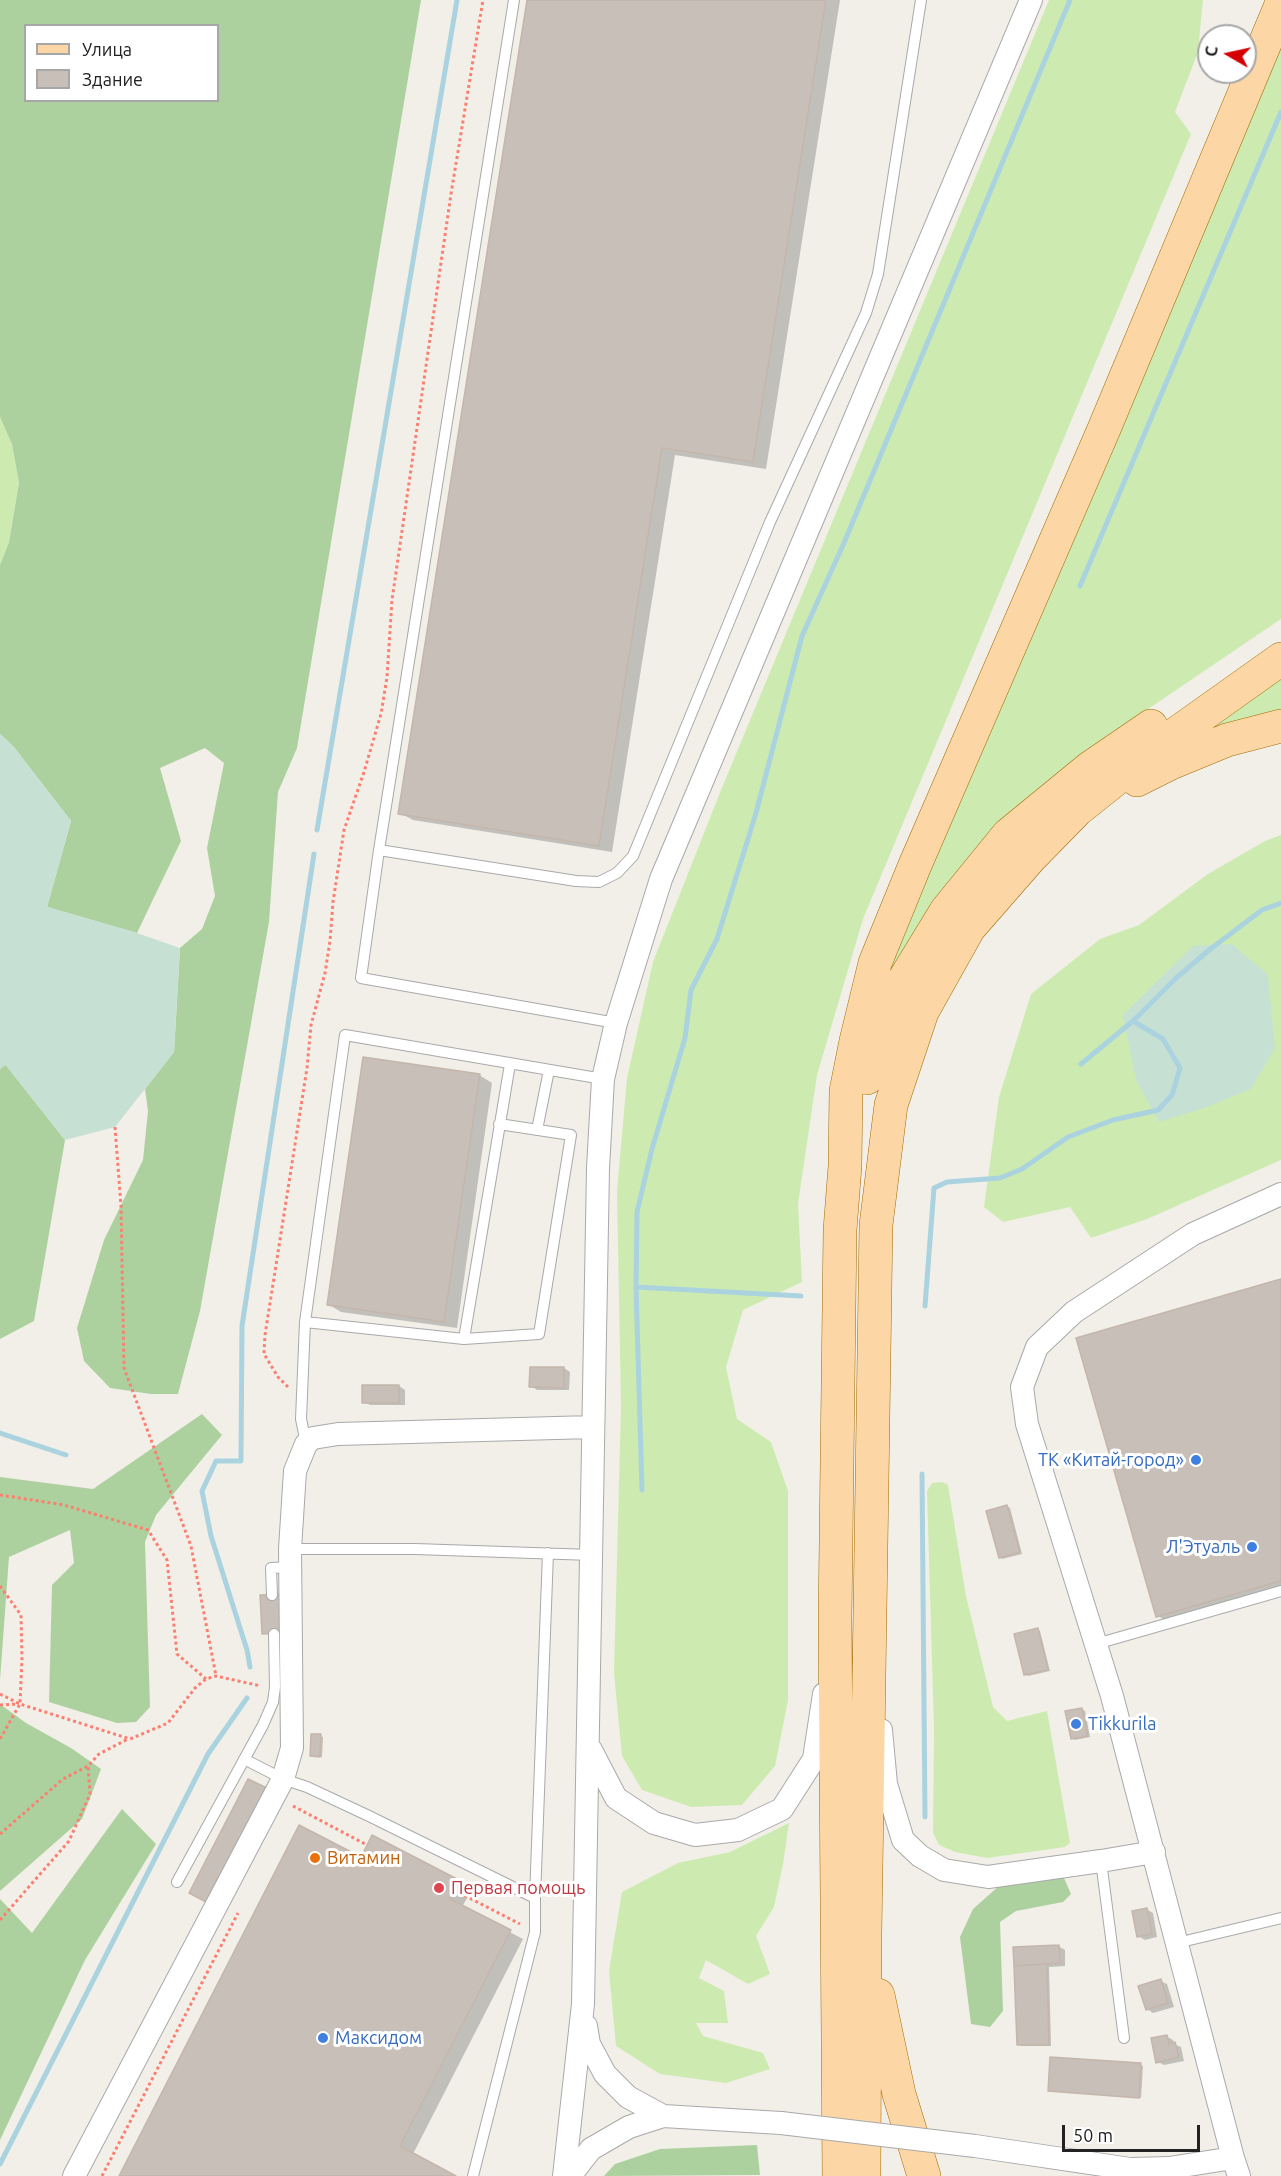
<!DOCTYPE html>
<html>
<head>
<meta charset="utf-8">
<style>
	body { margin:0 }
	#map { position:relative; width:1281px; height:2176px; overflow:hidden; background:#f2efe9; font-family:Ubuntu,sans-serif }
	canvas { display:block }
	.legend { position:absolute; left:24px; top:24px; width:195px; height:78px; box-sizing:border-box; background:#fff; border:2px solid #a7a7a7; margin:0; padding:8px 10px; list-style:none; font-size:18px; color:#222 }
	.legend li { display:flex; align-items:center; gap:12px; height:30px }
	.legend b { width:30px; border:2px solid #a7a7a7 }
	.north { position:absolute; left:1197px; top:24px; width:60px; height:60px; box-sizing:border-box; background:#fff; border:2px solid #a7a7a7; border-radius:50%; rotate:279deg; font-size:16px; font-weight:700; line-height:24px; text-align:center; color:#222 }
	.north::after { content:''; display:block; margin:auto; width:21px; height:27px; background:#d40000; clip-path:polygon(50% 0,100% 100%,50% 72%,0 100%) }
	.scale { position:absolute; left:1062px; top:2125px; width:138px; height:27px; box-sizing:border-box; border:3px solid #222; border-top:0; padding-left:8px; font-size:18px; line-height:21px; white-space:nowrap; color:#222; -webkit-text-stroke:4px #fff; paint-order:stroke }
</style>
</head>
<body>
<div id="map">
<canvas width="1281" height="2176"></canvas>
<ul class="legend">
<li><b style="height:8px;background:#fcd6a4"></b>Улица</li>
<li><b style="height:16px;background:#c7bfb8"></b>Здание</li>
</ul>
<div class="north">С</div>
<div class="scale">50 m</div>
</div>
<script>
const g = document.querySelector('canvas').getContext('2d');
g.lineJoin = 'round';
function fill(path, color) { g.fillStyle = color; g.fill(path, 'evenodd'); }
const toPath = rows => new Path2D(rows.map(r => 'M' + r).join(''));
function strokePath(path, color, width, dash) { g.strokeStyle = color; g.lineWidth = width; g.lineCap = dash ? 'butt' : 'round'; g.setLineDash(dash || []); g.stroke(path); }
function drawText(font, color, halo, rows, align = 'center') {
  g.font = font + ' Ubuntu,sans-serif'; g.lineWidth = 6; g.setLineDash([]); g.textBaseline = 'middle'; g.strokeStyle = halo; g.fillStyle = color; for (const [text, x, y, turn = 0] of rows) {
    g.save(); g.translate(x, y); g.rotate((+turn || 0) * Math.PI / 180); g.textAlign = isNaN(turn) ? turn : align; if (halo) g.strokeText(text, 0, 0); g.fillText(text, 0, 0); g.restore();
  }
}
fill(toPath([
	[1049,0,1203,0,1198,52,1175,112,1191,134,863,919,817,1075,798,1204,802,1282,743,1310,726,1367,737,1419,771,1442,788,1491,788,1700,775,1766,742,1805,691,1807,642,1790,622,1756,614,1673,621,1406,617,1191,627,1078,653,962,721,790],
	[1281,49,1281,619,1154,705,1041,786,986,839,938,894,873,1007,885,964,1011,683],
	[0,417,12,443,19,483,9,542,0,565],
	[1281,675,1281,713,1237,721,1201,731],
	[1281,835,1281,1160,1147,1219,1091,1238,1070,1207,1003,1222,984,1207,999,1097,1031,994,1100,939,1139,925,1208,874,1265,841],
	[942,1482,948,1485,966,1596,993,1707,1007,1721,1047,1711,1070,1843,1065,1847,987,1858,955,1852,939,1845,933,1833,934,1730,927,1491,932,1483],
	[789,1823,783,1864,774,1907,756,1936,770,1974,748,1984,706,1960,699,1978,724,1991,728,2023,696,2023,703,2036,763,2053,770,2069,726,2083,660,2074,616,2046,609,1971,622,1892,678,1863,730,1852]
]), '#cdebb0');
fill(toPath([
	[0,0,421,0,297,748,278,792,269,922,200,1311,178,1394,151,1394,110,1388,84,1361,77,1328,104,1240,143,1160,148,1111,145,1089,174,1052,180,948,202,929,215,896,207,848,224,763,205,748,160,768,181,841,137,933,47,907,71,821,13,746,0,734,0,565,9,542,19,483,12,444,0,417],
	[26,26,218,26,218,100,26,100],
	[5,1064,65,1140,34,1321,0,1339,0,1069],
	[202,1414,222,1435,156,1515,145,1542,150,1707,136,1722,117,1723,49,1702,52,1585,74,1563,70,1530,9,1557,0,1680,0,1477,93,1489],
	[0,1704,26,1723,71,1748,101,1769,82,1819,0,1891],
	[122,1809,156,1844,85,1960,0,2140,0,1899,32,1933],
	[1064,1878,1071,1894,1063,1902,1016,1911,1000,1922,1003,2011,990,2027,971,2024,960,1937,973,1909,1000,1885],
	[757,2145,760,2175,604,2176,615,2164,660,2149]
]), '#add19e');
fill(toPath([
	[0,734,13,746,71,821,47,907,137,933,180,948,174,1052,115,1127,65,1140,6,1065,0,1069],
	[1232,944,1268,975,1275,1048,1251,1089,1207,1107,1159,1122,1136,1080,1123,1015,1193,946]
]), '#c6e0d4');
fill(toPath([
	[529,0,840,0,766,469,675,455,612,852,413,820,400,813],
	[479,1075,492,1083,457,1328,341,1312,328,1304],
	[1281,1280,1281,1592,1171,1624,1158,1616],
	[564,1368,570,1372,569,1390,537,1390,531,1386],
	[399,1386,405,1390,405,1405,370,1405,364,1402],
	[1007,1506,1010,1508,1022,1554,1002,1559,1000,1557],
	[1038,1630,1040,1631,1050,1671,1028,1676,1025,1674],
	[1082,1709,1085,1711,1090,1737,1075,1740,1072,1738],
	[320,1736,323,1737,322,1757,314,1757,312,1756],
	[373,1837,472,1889,462,1907,523,1939,413,2154,456,2176,121,2176,362,1859],
	[1146,1909,1153,1913,1157,1937,1145,1940,1138,1936],
	[1058,1946,1065,1950,1065,1966,1049,1967,1051,2046,1022,2046,1019,2044,1014,1948],
	[1160,1981,1167,1984,1174,2007,1153,2013,1147,2009],
	[1166,2036,1173,2040,1174,2044,1181,2047,1184,2061,1164,2065,1158,2062],
	[1141,2065,1143,2066,1141,2098,1049,2091]
]), '#0003');
strokePath(toPath([
	[1080,586,1281,112],
	[317,830,457,0],
	[1081,1064,1133,1021],
	[636,1287,801,1296],
	[925,1306,934,1188,947,1182,1000,1178,1022,1169,1068,1137,1113,1120,1158,1110,1172,1095,1180,1068,1163,1039,1133,1021,1175,979,1209,950,1262,910,1281,903],
	[0,1433,66,1455],
	[922,1474,925,1817],
	[642,1490,636,1287,637,1212,652,1149,685,1038,691,990,717,939,756,813,802,636,844,543,1070,0],
	[250,1667,247,1650,211,1536,202,1491,216,1461,241,1461,242,1326,314,854],
	[0,2164,208,1754,247,1698]
]), '#aad3df', 5);
const building = toPath([
	[527,0,826,0,753,462,662,448,599,846,398,814,527,0],
	[363,1057,480,1074,444,1322,327,1305,363,1057],
	[1281,1279,1281,1581,1156,1617,1076,1338,1281,1279],
	[530,1367,564,1367,564,1388,529,1387,530,1367],
	[362,1385,399,1385,399,1403,362,1403,362,1385],
	[1007,1505,1020,1552,999,1558,986,1511,1007,1505],
	[282,1594,284,1633,262,1634,260,1595,282,1594],
	[1038,1628,1048,1670,1024,1675,1014,1634,1038,1628],
	[1082,1708,1088,1736,1071,1739,1065,1711,1082,1708],
	[311,1734,321,1734,320,1757,310,1756,311,1734],
	[248,1779,267,1788,208,1903,189,1893,248,1779],
	[299,1825,361,1857,372,1835,459,1880,450,1899,511,1930,400,2146,456,2176,119,2176,299,1825],
	[1147,1908,1152,1934,1137,1937,1132,1911,1147,1908],
	[1059,1945,1060,1963,1014,1966,1013,1947,1059,1945],
	[1047,1964,1049,2045,1017,2045,1014,1966,1047,1964],
	[1161,1979,1168,2003,1146,2010,1138,1986,1161,1979],
	[1167,2035,1169,2044,1175,2042,1179,2057,1156,2063,1151,2038,1167,2035],
	[1050,2057,1141,2063,1139,2098,1048,2091,1050,2057]
]);
fill(building, '#c7bfb8');
strokePath(building, '#c4b6ab', 1.5);
const lane = toPath([
	[514,0,379,850,576,881,599,882,617,873,633,856,770,522,866,313,878,274,921,0],
	[379,850,361,978,616,1023],
	[537,1130,549,1070],
	[305,1322,464,1339,510,1064],
	[464,1339,539,1334,571,1135,499,1124],
	[306,1443,301,1419,305,1322,345,1035,603,1079],
	[290,1549,415,1549,592,1555],
	[272,1595,271,1568,291,1567],
	[1096,1644,1281,1591],
	[244,1759,283,1779,307,1787,369,1816,535,1898],
	[1101,1861,1124,2038],
	[177,1882,263,1725,273,1702,275,1687,274,1634],
	[1177,1943,1281,1918],
	[473,2176,535,1932,535,1898,548,1553]
]);
const street = toPath([
	[881,1730,886,1784,903,1840,920,1856,944,1870,988,1877,1101,1861,1154,1852],
	[591,1750,616,1798,654,1823,695,1835,738,1830,782,1809,814,1759,824,1694],
	[586,2026,589,2044,605,2074,628,2097,663,2116],
	[975,2146,1130,2169,1169,2168,1233,2158],
	[74,2176,283,1779,292,1748,290,1549,295,1471,306,1444,313,1438,338,1434,592,1427],
	[564,2176,583,2004,598,1168,603,1079,616,1023,661,879,1031,0],
	[570,2176,591,2149,629,2127,663,2116,781,2123],
	[1239,2176,1233,2158,1112,1696,1027,1424,1022,1387,1037,1347,1074,1312,1193,1234,1281,1194]
]);
const primary = toPath([
	[1137,780,1171,763,1227,740,1281,726],
	[867,1078,870,1064,899,988,946,911,1008,835,1091,767,1151,726],
	[878,1995,899,2094,924,2176],
	[839,2176,835,1618,840,1230,845,1166,846,1091,856,1041,875,963,915,865,1104,429,1281,5],
	[864,2176,865,1933,876,1225,891,1105,922,1012,969,928,1031,857,1077,810,1146,755,1281,659]
]);
strokePath(lane, '#a9a9a9', 12);
strokePath(street, '#a9a9a9', 24);
strokePath(primary, '#a06b00', 34);
strokePath(toPath([
	[115,1127,121,1206,124,1368,191,1546,216,1676],
	[288,1387,278,1377,264,1354,265,1335,307,1068,311,1025,325,973,330,941,333,902,344,830,364,772,381,714,387,677,392,600,451,194,483,0],
	[0,1495,64,1505,148,1530,167,1560,177,1654,206,1679],
	[0,1586,21,1615,22,1659,20,1704,0,1739],
	[0,1694,20,1704,130,1739,168,1723,195,1688,206,1679,216,1676,261,1686],
	[0,1705,19,1704],
	[293,1806,367,1845],
	[0,1834,63,1779,88,1766,99,1754,128,1739],
	[454,1890,520,1924],
	[0,1920,69,1841,90,1794,88,1766],
	[102,2176,238,1913]
]), '#fa8072', 3, [3, 3]);
strokePath(lane, '#fff', 10);
strokePath(street, '#fff', 22);
strokePath(primary, '#fcd6a4', 33);
const streetBridge = toPath([
	[781,2123,975,2146]
]);
strokePath(streetBridge, '#a9a9a9', 24, []);
strokePath(streetBridge, '#fff', 22);
for (const [x, y, r, color] of [
	[1196,1460,6,"#3f7fe0"],
	[1252,1547,6,"#3f7fe0"],
	[1076,1724,6,"#3f7fe0"],
	[315,1858,6,"#e8710a"],
	[439,1888,6,"#e0444e"],
	[323,2038,6,"#3f7fe0"]
]) { const dot = new Path2D(); dot.arc(x, y, r, 0, 2 * Math.PI); g.fillStyle = color; g.fill(dot); strokePath(dot, '#fff', 2); }
drawText('18px', '#366cbe', '#fff', [
	["ТК «Китай-город»",1184,1460],
	["Л'Этуаль",1240,1547],
	["Tikkurila",1088,1724,"left"],
	["Максидом",335,2038,"left"]
], 'right');
drawText('18px', '#c56008', '#fff', [
	["Витамин",327,1858]
], 'left');
drawText('18px', '#be3a42', '#fff', [
	["Первая помощь",451,1888]
], 'left');
</script>
</body>
</html>
